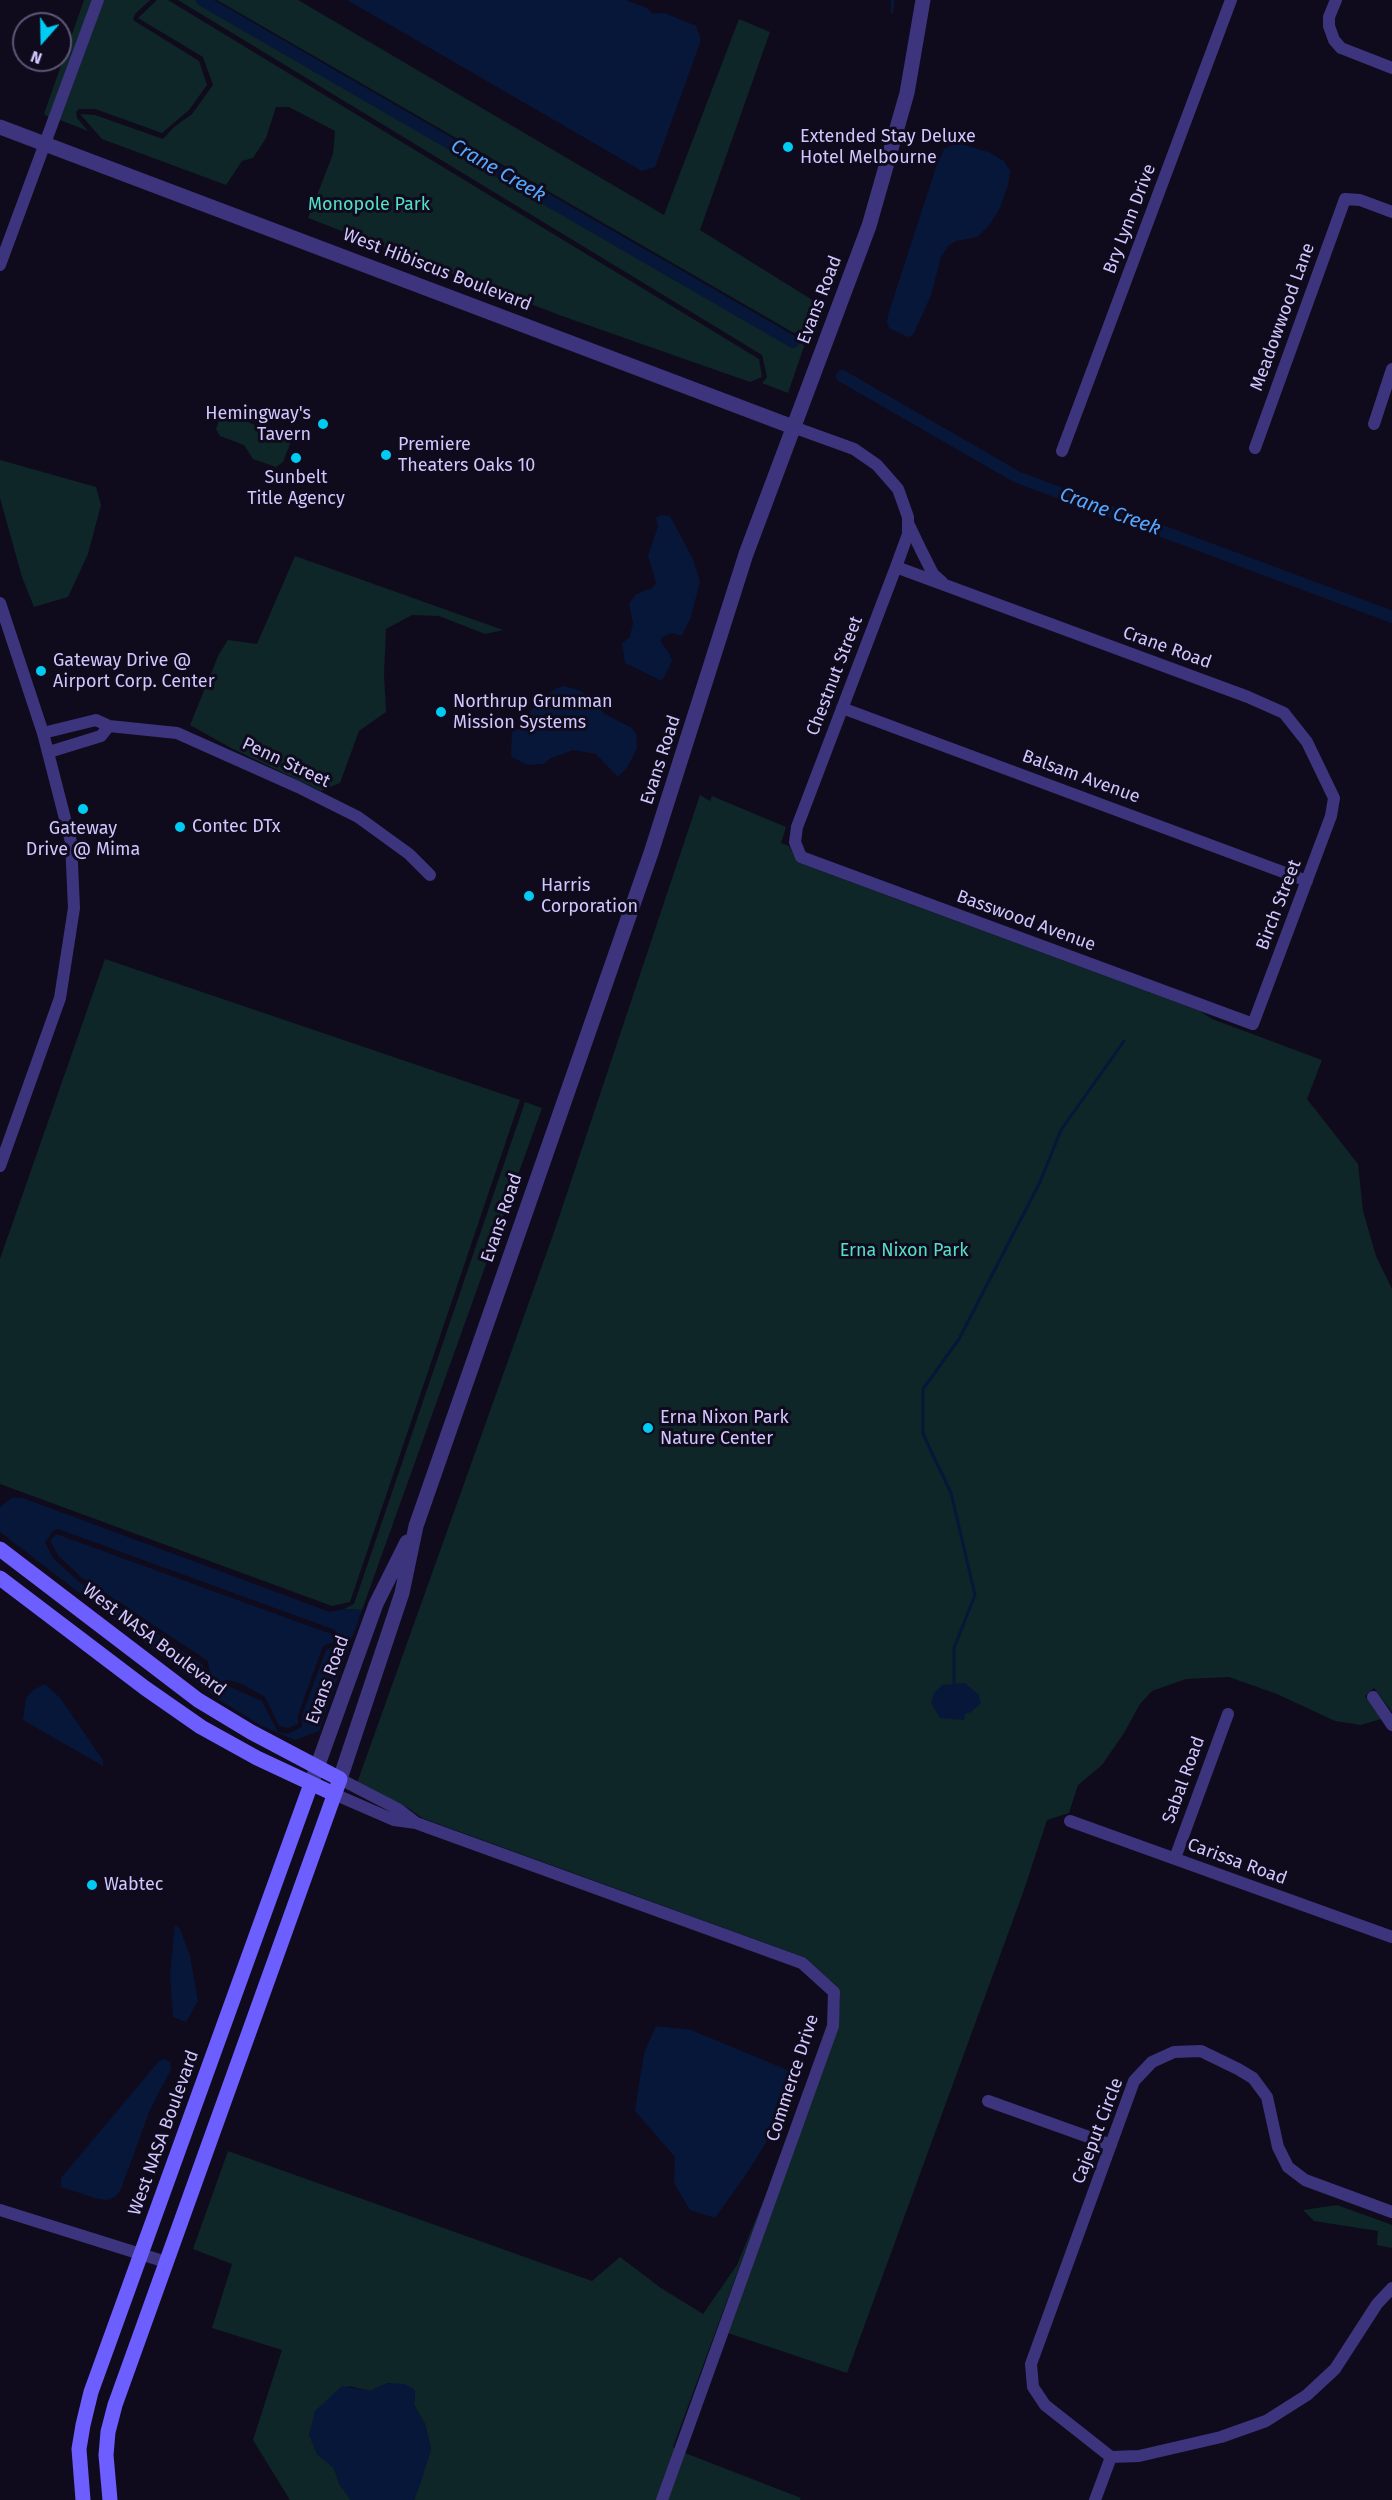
<!DOCTYPE html>
<html>
<head>
<meta charset="utf-8">
<style>
	body { margin:0 }
	#map { position:relative; width:1392px; height:2500px; overflow:hidden; background:#0f0b1d; font-family:"Fira Sans",sans-serif }
	canvas { display:block }
	.north { position:absolute; left:12px; top:12px; width:60px; height:60px; box-sizing:border-box; background:#0f0b1d; border:2px solid #5d5677; border-radius:50%; rotate:200deg; font-size:16px; font-weight:700; line-height:24px; text-align:center; color:#d1c7ff }
	.north::after { content:''; display:block; margin:auto; width:21px; height:27px; background:#00cbf2; clip-path:polygon(50% 0,100% 100%,50% 72%,0 100%) }
</style>
</head>
<body>
<div id="map">
<canvas width="1392" height="2500"></canvas>
<div class="north">N</div>
</div>
<script>
const g = document.querySelector('canvas').getContext('2d');
g.lineJoin = 'round';
function fill(path, color) { g.fillStyle = color; g.fill(path, 'evenodd'); }
const toPath = rows => new Path2D(rows.map(r => 'M' + r).join(''));
function strokePath(path, color, width, dash) { g.strokeStyle = color; g.lineWidth = width; g.lineCap = dash ? 'butt' : 'round'; g.setLineDash(dash || []); g.stroke(path); }
function drawText(font, color, halo, rows, align = 'center') {
  g.font = font + ' "Fira Sans",sans-serif'; g.lineWidth = 6; g.setLineDash([]); g.textBaseline = 'middle'; g.strokeStyle = halo; g.fillStyle = color; for (const [text, x, y, turn = 0] of rows) {
    g.save(); g.translate(x, y); g.rotate((+turn || 0) * Math.PI / 180); g.textAlign = isNaN(turn) ? turn : align; if (halo) g.strokeText(text, 0, 0); g.fillText(text, 0, 0); g.restore();
  }
}
fill(toPath([
	[84,0,92,0,49,117,44,114],
	[104,0,150,0,135,14,133,20,199,61,207,85,189,110,162,133,95,109,79,109,76,112,77,118,88,131,60,120],
	[157,0,168,0,759,359,762,377,750,382,562,316,308,218,333,154,335,131,289,107,276,107,266,138,253,158,242,161,226,185,102,139,80,114,95,115,163,139,173,128,192,114,213,85,203,57,138,18],
	[178,0,206,0,792,338,805,334,819,303,788,393,762,383,767,377,762,355],
	[217,0,298,0,664,215,739,19,770,32,700,230,814,301,802,330,794,333],
	[224,406,237,418,273,432,287,427,295,431,283,462,276,467,253,459,244,445,220,436,216,429],
	[0,460,96,487,101,505,88,554,68,597,34,607,22,577,0,498],
	[295,556,503,630,485,634,439,616,412,615,386,629,384,674,386,712,359,731,340,783,321,791,231,748,190,725,219,654,228,640,257,644],
	[700,795,710,801,712,796,786,827,781,843,789,846,799,863,1200,1011,1212,1019,1322,1060,1307,1099,1358,1164,1363,1211,1376,1256,1392,1289,1392,1712,1374,1688,1365,1696,1381,1719,1361,1725,1335,1721,1277,1694,1229,1677,1186,1679,1152,1691,1140,1704,1124,1733,1102,1765,1078,1785,1069,1813,1047,1820,1024,1890,847,2373,728,2333,838,2028,840,1992,838,1987,804,1957,422,1818,408,1808,357,1783,553,1235],
	[105,959,520,1100,350,1602,332,1606,0,1484,0,1259],
	[525,1102,542,1108,362,1610,344,1609,354,1604],
	[228,2151,592,2281,620,2257,661,2288,703,2314,737,2265,767,2192,673,2447,675,2449,656,2500,414,2500,431,2449,425,2424,414,2405,415,2390,388,2383,370,2391,349,2386,309,2434,317,2454,334,2468,340,2485,351,2500,290,2500,253,2440,282,2350,212,2328,232,2264,193,2249],
	[1337,2205,1392,2225,1392,2248,1377,2245,1378,2231,1314,2221,1303,2210],
	[685,2453,801,2498,800,2500,668,2500]
]), '#0e2627');
fill(toPath([
	[347,0,626,0,647,8,653,14,665,13,696,26,701,40,655,167,642,171],
	[958,143,988,152,1004,161,1010,171,1008,185,1000,208,990,224,977,237,956,241,948,246,941,257,931,295,915,331,912,336,908,337,889,328,887,322,888,315,936,167,944,149],
	[662,515,670,516,692,557,700,581,691,617,682,636,672,633,662,637,661,642,669,653,672,661,662,681,625,663,622,643,630,637,633,623,629,604,636,594,652,588,656,583,648,555,658,527,656,517],
	[565,686,581,691,605,714,632,728,636,733,637,749,626,769,618,777,596,754,573,750,549,759,544,764,528,765,511,757,512,732,519,728,537,702,557,688],
	[13,1497,23,1498,330,1612,344,1609,362,1610,319,1731,295,1740,262,1726,218,1699,0,1532,0,1507],
	[58,1529,335,1630,339,1643,326,1650,302,1716,302,1727,288,1734,278,1732,262,1701,228,1686,209,1689,204,1678,203,1665,78,1581,53,1558,45,1542,54,1530],
	[56,1534,331,1634,334,1642,323,1646,298,1715,298,1724,288,1728,279,1726,265,1697,242,1684,228,1680,212,1684,208,1661,81,1577,58,1555,50,1541],
	[965,1683,978,1694,981,1703,971,1712,965,1714,964,1720,940,1718,931,1703,934,1693,942,1685],
	[45,1684,60,1698,103,1760,103,1766,23,1720,26,1698,33,1690],
	[175,1925,180,1929,190,1956,198,2001,186,2022,173,2017,170,1975],
	[656,2026,691,2030,790,2071,774,2130,749,2170,715,2218,690,2210,674,2183,675,2157,635,2111,644,2053],
	[165,2059,170,2062,171,2069,149,2112,121,2189,115,2197,107,2200,98,2199,61,2187,61,2178,159,2061],
	[388,2383,405,2384,415,2390,414,2405,425,2424,431,2449,421,2482,414,2500,351,2500,340,2485,334,2468,317,2454,309,2434,315,2411,342,2386,370,2391]
]), '#071739');
strokePath(toPath([
	[892,12,893,0],
	[954,1684,954,1648,975,1595,951,1493,923,1434,923,1389,959,1339,1040,1182,1061,1130,1124,1041]
]), '#071739', 3);
strokePath(toPath([
	[202,0,793,342],
	[842,376,1017,477,1392,617]
]), '#071739', 12);
strokePath(toPath([
	[1336,0,1329,17,1329,26,1334,40,1341,48,1392,68],
	[0,265,98,0],
	[1374,424,1392,369],
	[793,427,854,449,877,465,898,489,908,517,908,523,921,550,933,574,942,582],
	[1255,448,1345,199,1360,200,1392,212],
	[1062,451,1231,0],
	[896,567,1248,697,1284,713,1307,742,1334,798,1331,816,1253,1024,801,857,795,842,797,827,896,567,908,534,908,523],
	[0,603,43,733,71,842,74,908,60,998,0,1166],
	[842,708,1307,881],
	[43,733,96,720,109,726,177,733,298,787,358,817,409,854,430,875],
	[49,752,101,736,109,726],
	[1373,1697,1392,1725],
	[340,1779,398,1809,415,1822],
	[334,1794,394,1820,416,1823,802,1963,834,1992,833,2026,662,2500],
	[1070,1821,1392,1937],
	[1175,1858,1228,1714],
	[988,2101,1111,2145],
	[0,2210,166,2262],
	[1111,2457,1045,2405,1033,2387,1031,2364,1134,2081,1152,2062,1174,2052,1201,2051,1238,2069,1253,2078,1267,2097,1278,2147,1288,2167,1305,2180,1392,2212],
	[1095,2500,1111,2457,1139,2456,1221,2437,1266,2421,1307,2395,1335,2369,1377,2304,1392,2288]
]), '#3c357d', 12);
strokePath(toPath([
	[0,127,793,427],
	[340,1779,402,1593,416,1526,651,853,746,554,869,226,907,93,923,0],
	[311,1784,376,1604,407,1542]
]), '#3c357d', 15);
strokePath(toPath([
	[0,1549,198,1700,251,1732,340,1779,115,2405,108,2432,106,2455,110,2500],
	[0,1578,145,1688,201,1727,257,1758,334,1794],
	[83,2500,79,2449,83,2425,91,2392,311,1784]
]), '#6c5eff', 15);
for (const [x, y, r, color] of [
	[788,147,6,"#00cbf2"],
	[323,424,6,"#00cbf2"],
	[386,455,6,"#00cbf2"],
	[296,458,6,"#00cbf2"],
	[41,671,6,"#00cbf2"],
	[441,712,6,"#00cbf2"],
	[83,809,6,"#00cbf2"],
	[180,827,6,"#00cbf2"],
	[529,896,6,"#00cbf2"],
	[648,1428,6,"#00cbf2"],
	[92,1885,6,"#00cbf2"]
]) { const dot = new Path2D(); dot.arc(x, y, r, 0, 2 * Math.PI); g.fillStyle = color; g.fill(dot); strokePath(dot, '#0f0b1d', 2); }
drawText('18px', '#d1c7ff', '#0f0b1d', [
	["Extended Stay Deluxe",800,137],
	["Hotel Melbourne",800,158],
	["Hemingway's",311,414,"right"],
	["Tavern",311,435,"right"],
	["Premiere",398,445],
	["Theaters Oaks 10",398,466],
	["Sunbelt",296,478,"center"],
	["Title Agency",296,499,"center"],
	["Gateway Drive @",53,661],
	["Airport Corp. Center",53,682],
	["Northrup Grumman",453,702],
	["Mission Systems",453,723],
	["Contec DTx",192,827],
	["Gateway",83,829,"center"],
	["Drive @ Mima",83,850,"center"],
	["Harris",541,886],
	["Corporation",541,907],
	["Erna Nixon Park",660,1418],
	["Nature Center",660,1439],
	["Wabtec",104,1885]
], 'left');
drawText('18px', '#52e0c6', '#0f0b1d', [
	["Monopole Park",369,205],
	["Erna Nixon Park",904,1251]
]);
drawText('18px', '#d1c7ff', '#0f0b1d', [
	["Bry Lynn Drive",1130,219,-69],
	["West Hibiscus Boulevard",437,270,21],
	["Evans Road",820,300,-69],
	["Meadowwood Lane",1283,317,-70],
	["Crane Road",1167,648,20],
	["Chestnut Street",835,676,-69],
	["Evans Road",661,760,-72],
	["Penn Street",286,763,25],
	["Balsam Avenue",1081,777,20],
	["Birch Street",1279,905,-69],
	["Basswood Avenue",1026,921,20],
	["Evans Road",502,1218,-71],
	["West NASA Boulevard",154,1640,37],
	["Evans Road",328,1680,-70],
	["Sabal Road",1184,1780,-70],
	["Carissa Road",1237,1862,20],
	["Commerce Drive",793,2078,-72],
	["Cajeput Circle",1098,2131,-69],
	["West NASA Boulevard",164,2133,-70]
]);
drawText('italic 20px', '#55a6ff', '#0f0b1d', [
	["Crane Creek",498,171,30],
	["Crane Creek",1110,512,20]
]);
</script>
</body>
</html>
